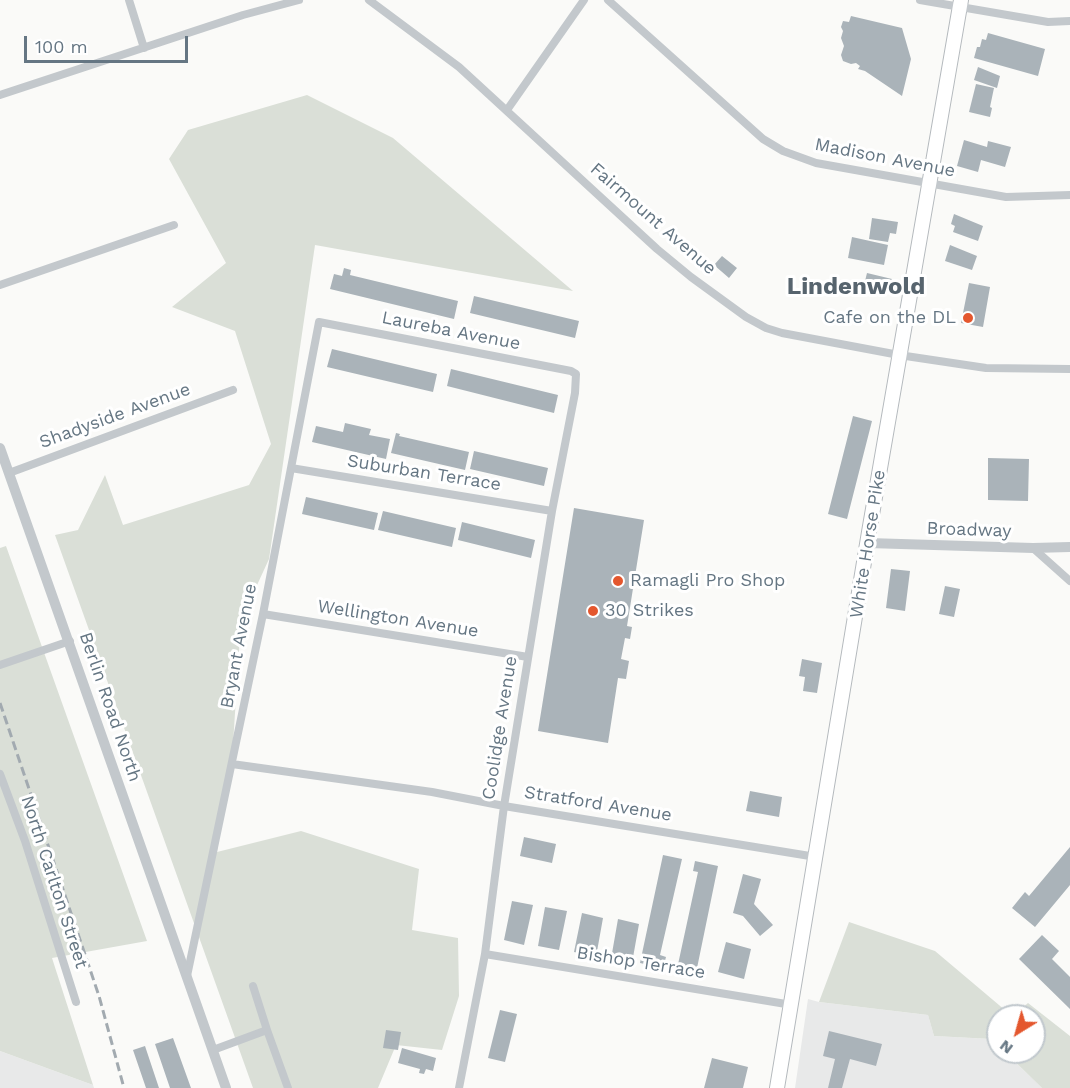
<!DOCTYPE html>
<html>
<head>
<meta charset="utf-8">
<style>
	body { margin:0 }
	#map { position:relative; width:1070px; height:1088px; overflow:hidden; background:#fafaf8; font-family:"Work Sans",sans-serif }
	canvas { display:block }
	.north { position:absolute; left:986px; top:1004px; width:60px; height:60px; box-sizing:border-box; background:#fff; border:2px solid #c1c8cd; border-radius:50%; rotate:217deg; font-size:16px; font-weight:700; line-height:24px; text-align:center; color:#657683 }
	.north::after { content:''; display:block; margin:auto; width:21px; height:27px; background:#e4572e; clip-path:polygon(50% 0,100% 100%,50% 72%,0 100%) }
	.scale { position:absolute; left:24px; top:36px; width:164px; height:27px; box-sizing:border-box; border:3px solid #657683; border-top:0; padding-left:8px; font-size:18px; line-height:21px; white-space:nowrap; color:#657683; -webkit-text-stroke:4px #fff; paint-order:stroke }
</style>
</head>
<body>
<div id="map">
<canvas width="1070" height="1088"></canvas>
<div class="north">N</div>
<div class="scale">100 m</div>
</div>
<script>
const g = document.querySelector('canvas').getContext('2d');
g.lineJoin = 'round';
function fill(path, color) { g.fillStyle = color; g.fill(path, 'evenodd'); }
const toPath = rows => new Path2D(rows.map(r => 'M' + r).join(''));
function strokePath(path, color, width, dash) { g.strokeStyle = color; g.lineWidth = width; g.lineCap = dash ? 'butt' : 'round'; g.setLineDash(dash || []); g.stroke(path); }
function drawText(font, color, halo, rows, align = 'center') {
  g.font = font + ' "Work Sans",sans-serif'; g.lineWidth = 6; g.setLineDash([]); g.textBaseline = 'middle'; g.strokeStyle = halo; g.fillStyle = color; for (const [text, x, y, turn = 0] of rows) {
    g.save(); g.translate(x, y); g.rotate((+turn || 0) * Math.PI / 180); g.textAlign = isNaN(turn) ? turn : align; if (halo) g.strokeText(text, 0, 0); g.fillText(text, 0, 0); g.restore();
  }
}
fill(toPath([
	[808,999,819,1002,928,1015,934,1036,992,1039,998,1045,998,1052,1005,1052,1042,1088,795,1088],
	[0,1051,93,1085,94,1088,0,1088]
]), '#e8e9e9');
fill(toPath([
	[307,95,393,138,573,291,315,245,269,559,241,620,233,744,217,852,301,831,419,869,412,930,458,938,459,996,442,1050,396,1045,378,1088,253,1088,55,535,78,530,105,475,123,525,249,485,271,444,235,331,172,307,226,263,169,159,188,130],
	[6,546,147,941,52,958,93,1085,0,1051,0,548],
	[849,922,935,951,1012,1016,998,1016,998,1045,992,1039,934,1036,928,1015,819,1002],
	[1028,1003,1070,1036,1070,1088,1042,1088,1005,1052,1034,1052,1034,1016,1013,1016]
]), '#dadfd7');
fill(toPath([
	[851,16,902,28,911,59,902,96,865,71,858,69,860,66,856,63,851,64,843,61,841,55,844,46,841,38,843,31,841,27,843,21,849,22],
	[988,33,1045,49,1038,76,974,58,977,47,980,47,982,39,986,40],
	[978,67,1000,76,997,88,974,80],
	[976,84,994,88,990,107,992,108,990,117,969,112],
	[964,140,987,147,988,141,1011,147,1005,167,981,160,978,172,957,166],
	[954,214,983,226,978,241,953,232,955,226,951,224],
	[872,218,898,222,896,234,890,233,888,242,869,239],
	[852,237,888,245,884,265,848,258],
	[950,245,977,256,972,270,945,261],
	[722,256,737,268,729,278,714,265],
	[344,268,351,270,350,275,458,301,454,319,330,289,334,274,342,276],
	[867,273,892,279,889,291,864,285],
	[969,283,990,287,983,327,961,323],
	[474,296,579,321,575,338,470,313],
	[332,349,437,374,433,392,327,367],
	[451,369,558,395,554,413,447,386],
	[853,416,872,421,847,519,828,514],
	[345,423,371,429,369,435,390,439,386,459,312,442,316,426,343,432],
	[396,433,400,434,399,436,469,452,465,470,391,453],
	[474,451,548,468,544,486,470,469],
	[988,458,1029,459,1028,501,988,500],
	[306,497,378,513,374,530,302,514],
	[574,508,644,520,627,626,632,627,630,639,625,638,621,659,629,661,626,679,618,678,608,743,538,731],
	[383,511,456,528,452,547,378,530],
	[462,522,535,540,531,558,458,540],
	[891,569,910,571,905,611,886,608],
	[945,586,960,589,954,617,939,614],
	[802,659,822,663,817,693,803,691,805,677,799,676],
	[750,791,782,797,779,817,746,811],
	[524,837,556,844,552,863,520,856],
	[1070,847,1070,885,1035,927,1012,908,1025,892,1029,896],
	[663,855,682,859,660,955,666,957,663,968,640,963],
	[695,861,718,866,696,973,677,969,698,872,693,871],
	[743,874,761,879,754,904,773,925,760,936,743,916,733,913],
	[512,901,533,905,524,945,504,940],
	[545,907,567,911,559,950,538,946],
	[582,913,603,918,596,957,574,952],
	[618,919,639,924,632,963,611,959],
	[1042,935,1059,951,1052,959,1070,977,1070,1009,1019,959],
	[726,942,751,949,744,979,718,972],
	[500,1010,517,1014,505,1062,488,1058],
	[386,1030,401,1032,398,1050,383,1048],
	[829,1031,882,1044,876,1066,850,1059,842,1088,828,1088,835,1059,823,1056],
	[173,1038,191,1088,170,1088,155,1044],
	[145,1046,159,1088,146,1088,133,1050],
	[402,1048,436,1058,433,1071,426,1069,424,1074,419,1073,420,1069,398,1063],
	[712,1058,748,1067,743,1088,704,1088]
]), '#aab3b9');
const trunk = toPath([
	[777,1088,869,532,961,0]
]);
strokePath(trunk, '#b4b9bd', 16);
strokePath(toPath([
	[129,0,144,48],
	[369,0,459,67,657,249,691,277,746,317,766,328,782,333,899,355,986,368,1070,369],
	[608,0,763,139,783,151,816,163,1006,197,1070,195],
	[920,0,1048,22,1070,21],
	[0,95,243,15,299,0],
	[507,110,584,0],
	[0,285,174,225],
	[291,468,552,511],
	[9,473,233,390],
	[1033,548,1070,581],
	[263,614,528,657],
	[0,665,70,641],
	[232,764,432,792,504,806,816,857],
	[0,774,25,841,76,1002],
	[485,954,792,1005],
	[187,976,263,614,319,322,571,371,576,374,575,393,552,511,504,806,485,954,459,1088],
	[253,986,267,1030],
	[213,1050,267,1030,288,1088]
]), '#c3c8cc', 8);
strokePath(toPath([
	[0,448,226,1088],
	[868,543,1033,548,1070,547]
]), '#c3c8cc', 10);
strokePath(trunk, '#fff', 14);
strokePath(toPath([
	[0,703,99,996,124,1088]
]), '#a2aab0', 3, [9, 4.5]);
for (const [x, y, r, color] of [
	[968,318,6,"#e4572e"],
	[618,581,6,"#e4572e"],
	[593,611,6,"#e4572e"]
]) { const dot = new Path2D(); dot.arc(x, y, r, 0, 2 * Math.PI); g.fillStyle = color; g.fill(dot); strokePath(dot, '#fff', 2); }
drawText('18px', '#657683', '#fff', [
	["Madison Avenue",885,158,11],
	["Fairmount Avenue",653,219,41],
	["Laureba Avenue",451,331,11],
	["Shadyside Avenue",115,416,-20],
	["Suburban Terrace",424,473,9],
	["Broadway",969,530,2],
	["White Horse Pike",868,544,-81],
	["Wellington Avenue",398,619,9],
	["Bryant Avenue",239,646,-79],
	["Berlin Road North",110,707,71],
	["Coolidge Avenue",500,728,-81],
	["Stratford Avenue",598,804,9],
	["North Carlton Street",54,882,72],
	["Bishop Terrace",641,963,9]
]);
drawText('18px', '#657683', '#fff', [
	["Cafe on the DL",956,318,"right"],
	["Ramagli Pro Shop",630,581],
	["30 Strikes",605,611]
], 'left');
drawText('bold 24px', '#57646e', '#fff', [
	["Lindenwold",856,287]
]);
</script>
</body>
</html>
